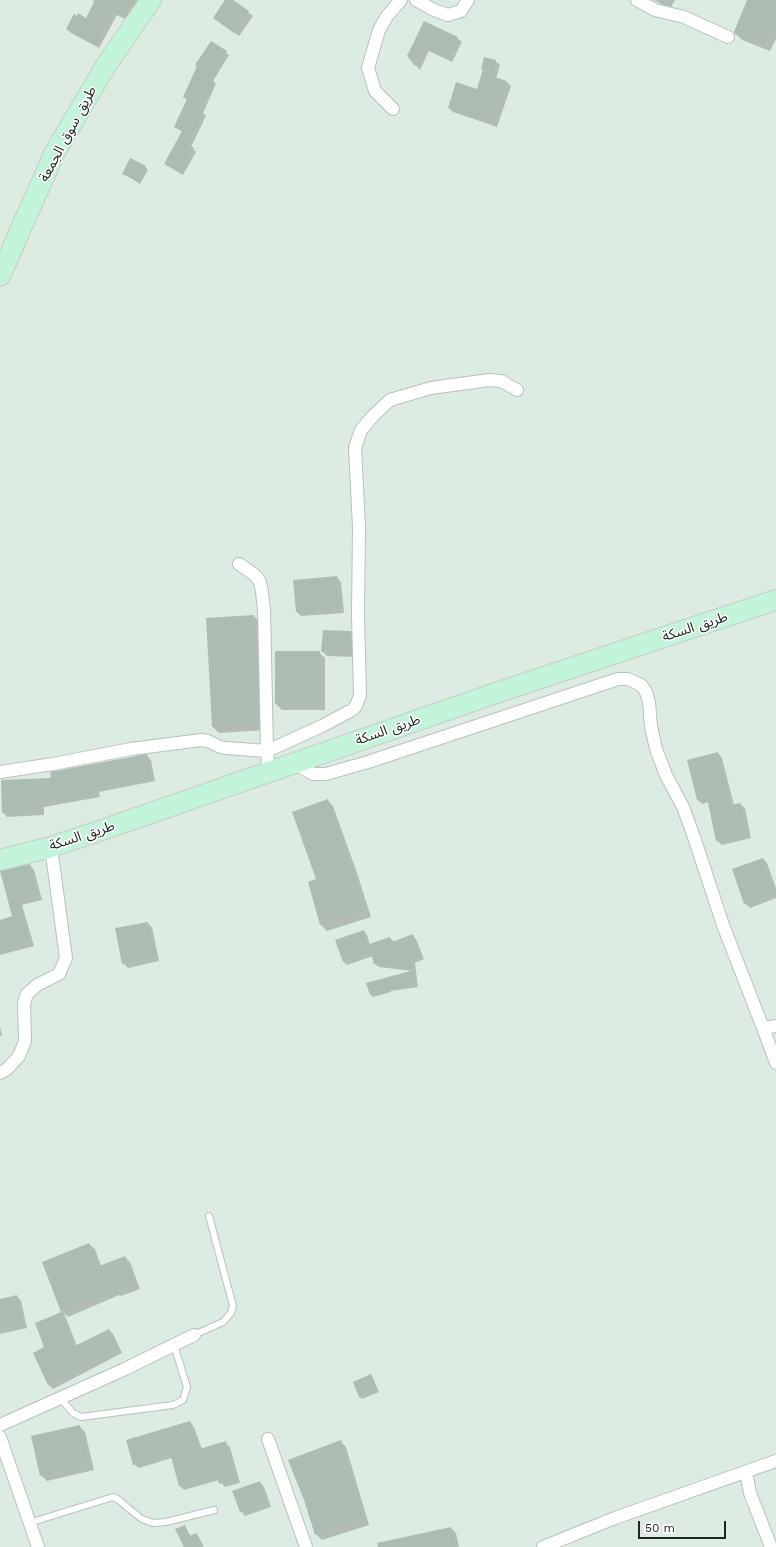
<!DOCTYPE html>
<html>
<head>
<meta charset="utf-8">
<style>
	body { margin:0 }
	#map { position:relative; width:776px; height:1547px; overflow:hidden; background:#ddece3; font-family:"Work Sans",sans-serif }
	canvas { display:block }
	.scale { position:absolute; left:638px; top:1521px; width:88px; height:18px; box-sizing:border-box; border:2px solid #202622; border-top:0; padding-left:5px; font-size:12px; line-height:14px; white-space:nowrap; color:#202622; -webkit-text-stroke:3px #fff; paint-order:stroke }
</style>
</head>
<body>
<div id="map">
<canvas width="776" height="1547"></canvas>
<div class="scale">50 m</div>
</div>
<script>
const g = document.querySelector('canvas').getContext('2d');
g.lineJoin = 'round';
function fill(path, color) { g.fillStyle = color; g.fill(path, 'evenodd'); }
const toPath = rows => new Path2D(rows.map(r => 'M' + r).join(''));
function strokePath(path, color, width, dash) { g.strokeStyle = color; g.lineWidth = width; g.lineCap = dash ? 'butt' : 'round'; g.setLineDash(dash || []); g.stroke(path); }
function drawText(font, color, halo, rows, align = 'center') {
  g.font = font + ' "Work Sans","Noto Sans Arabic",sans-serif'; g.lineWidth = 3; g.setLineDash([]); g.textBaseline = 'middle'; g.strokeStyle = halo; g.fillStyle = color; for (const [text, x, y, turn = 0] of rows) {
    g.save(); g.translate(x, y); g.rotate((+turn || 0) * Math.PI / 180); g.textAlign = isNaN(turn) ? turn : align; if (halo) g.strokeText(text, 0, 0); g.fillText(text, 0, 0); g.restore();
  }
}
fill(toPath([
	[92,0,141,0,129,21,117,15,99,48,71,33,67,29,78,18,87,19,95,2],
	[226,0,232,0,253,16,239,36,214,18],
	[654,0,675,0,670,9],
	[748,0,776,0,776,39,770,51,742,40,735,33],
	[424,22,457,38,462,42,452,62,429,51,420,70,408,56],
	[211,43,229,55,213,81,216,84,203,113,206,116,191,147,196,152,183,175,165,164,183,132,175,127,187,100,184,97],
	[495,61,500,65,496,79,507,82,511,86,497,127,453,112,449,108,477,90,484,70,482,69],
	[145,167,148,170,140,184,124,174],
	[337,577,341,582,344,613,301,616,297,612,294,581],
	[254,616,260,622,265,730,219,733,213,727],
	[350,632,355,636,355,657,327,656,322,651],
	[276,652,319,652,325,658,325,710,282,710,276,704],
	[718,753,722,758,734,805,740,804,745,808,751,838,722,845,717,841,709,802,702,804,698,800],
	[147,756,151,760,155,781,99,792,100,797,44,807,44,815,7,817,3,812,53,779],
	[327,800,333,806,357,873,371,917,327,931,321,925,309,883,317,880],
	[763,859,767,863,776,888,776,898,750,908,745,903],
	[30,865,34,870,42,900,22,905,34,946,0,955,0,921,13,917,2,872],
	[147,923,152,927,159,961,128,968,123,963],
	[364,931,367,935,370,945,390,938,394,942,413,936,416,939,424,959,415,963,418,987,391,991,391,992,373,997,371,995,412,971,379,967,375,964,373,956,347,965,344,962,337,940],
	[0,1027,2,1035,0,1036],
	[89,1244,95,1249,101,1266,125,1257,130,1262,140,1289,121,1296,119,1295,68,1317,64,1313,77,1346,109,1330,113,1334,122,1353,53,1389,49,1385,34,1354,46,1348,36,1324,63,1312,43,1263],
	[17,1296,21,1301,27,1328,0,1334,0,1300],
	[371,1376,373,1378,379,1392,362,1399,359,1396],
	[190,1422,194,1427,202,1449,225,1443,230,1447,240,1483,225,1487,219,1480,184,1490,180,1486,172,1458,139,1468,134,1464],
	[79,1426,85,1432,94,1470,47,1481,41,1475],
	[340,1441,346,1447,369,1525,322,1540,316,1534],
	[260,1482,264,1487,271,1507,245,1516,241,1511],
	[184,1526,191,1536,196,1534,199,1537,204,1547,185,1547],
	[451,1528,456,1533,459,1547,397,1547]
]), '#0003');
fill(toPath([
	[95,0,136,0,124,18,112,11,95,45,66,29,74,14,77,16,78,13,86,18],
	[225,0,233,0,249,11,234,33,213,18],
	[747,0,776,0,776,20,764,46,735,34,734,32],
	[424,21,458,37,448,58,424,47,415,66,407,56],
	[211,41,227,51,211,79,214,80,200,110,204,112,188,145,194,148,180,173,164,164,182,131,174,127,187,99,183,97,197,66,195,65],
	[484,57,496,60,492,76,507,81,493,123,448,108,456,82,477,89,483,69,481,69],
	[130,158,146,166,138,181,122,174],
	[337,576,340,609,296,612,293,580],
	[254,615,259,724,212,727,206,618],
	[323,630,351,631,351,653,321,652],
	[275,651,320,651,320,704,275,704],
	[718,752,731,805,740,803,748,834,716,841,707,798,697,800,687,760],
	[147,754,151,777,95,788,96,793,40,803,40,811,2,813,1,780,51,778,50,772],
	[328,799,351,866,365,911,320,925,308,882,316,879,292,812],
	[763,858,776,892,744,904,732,869],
	[30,864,38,895,18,900,30,941,0,950,0,920,12,916,0,871],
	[148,922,155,957,122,964,115,928],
	[364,930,369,944,390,937,392,942,413,934,421,956,412,959,413,969,374,964,371,953,343,962,335,940],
	[414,970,416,984,389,989,389,990,370,995,366,983],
	[89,1243,99,1266,125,1256,136,1284,115,1292,114,1289,61,1312,42,1262],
	[17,1295,23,1324,0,1329,0,1299],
	[61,1312,75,1346,109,1329,119,1348,48,1385,33,1353,44,1347,35,1323],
	[371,1374,377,1389,359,1397,353,1382],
	[190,1421,199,1449,226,1441,236,1479,219,1484,217,1476,179,1486,170,1453,133,1465,126,1440],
	[80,1425,89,1464,40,1476,31,1436],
	[341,1440,364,1519,315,1535,304,1500,288,1460],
	[260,1481,267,1502,240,1512,232,1491],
	[185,1525,190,1536,196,1533,203,1547,184,1547,175,1529],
	[451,1527,456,1547,378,1547,377,1543]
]), '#adbcb3');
const lane = toPath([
	[194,1335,223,1322,231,1313,233,1306,209,1216],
	[61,1399,73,1413,81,1417,173,1405,183,1400,187,1387,174,1345],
	[29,1523,113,1497,119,1500,128,1508,142,1519,153,1523,166,1522,214,1510]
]);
const street = toPath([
	[416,0,434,10,448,15,461,11,468,0],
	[637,0,655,10,684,17,728,37],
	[393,109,375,91,368,68,379,30,387,16,401,0],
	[239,564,255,575,260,582,262,592,264,610,267,751,269,773],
	[294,763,313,774,326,774,368,762,618,679,628,679,641,685,646,692,649,702,651,726,656,749,666,775,683,807,694,837,723,925,763,1028],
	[0,772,53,764,131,749,201,740,208,741,220,747,226,748,267,751,322,726,352,710,356,706,360,695,358,615,359,527,355,448,361,430,373,416,390,400,431,388,489,380,501,381,517,390],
	[776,1026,763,1028,776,1063],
	[0,1073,6,1070,19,1056,25,1041,24,1003,27,994,37,985,59,974,66,958,51,847],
	[0,1425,125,1369,194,1335],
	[0,1437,38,1547],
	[268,1439,306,1547],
	[746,1472,750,1493,771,1547],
	[543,1547,615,1518,776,1461]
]);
const primary = toPath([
	[0,276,55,152,105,67,151,0],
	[0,860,51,847,105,829,496,693,776,600]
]);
strokePath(lane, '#b4c3bb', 8);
strokePath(street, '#b4c3bb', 14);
strokePath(primary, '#c9cbca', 22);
strokePath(lane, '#fff', 6);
strokePath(street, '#fff', 12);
strokePath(primary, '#c1f4d9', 20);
drawText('14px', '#202622', '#fff', [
	["طريق سوق الجمعة",68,134,-62],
	["طريق السكة",695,627,-18],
	["طريق السكة",388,730,-19],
	["طريق السكة",82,836,-18]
]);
</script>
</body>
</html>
